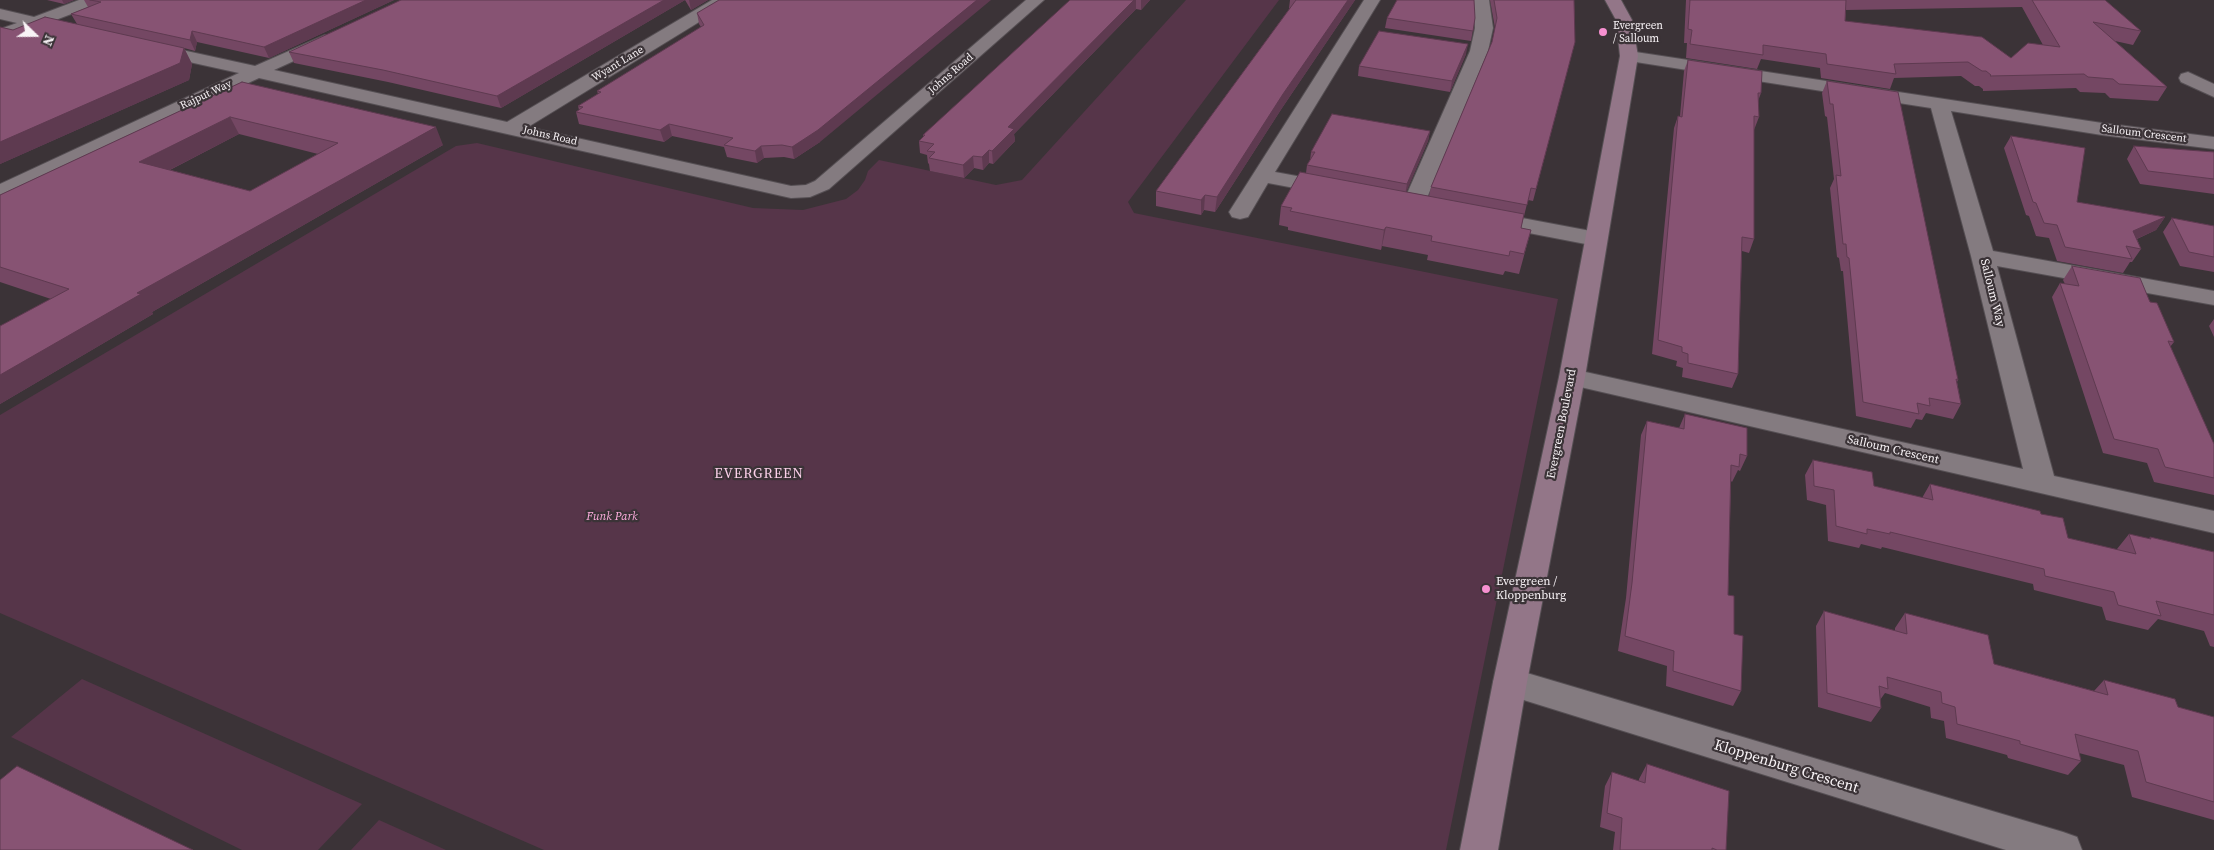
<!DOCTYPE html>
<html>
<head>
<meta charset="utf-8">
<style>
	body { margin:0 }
	#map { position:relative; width:2214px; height:850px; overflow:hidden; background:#3b3337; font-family:"Source Serif 4",serif }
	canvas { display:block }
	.north { position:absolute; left:10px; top:10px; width:50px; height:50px; -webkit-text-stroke:4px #3b3337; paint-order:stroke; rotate:112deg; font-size:14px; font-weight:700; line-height:20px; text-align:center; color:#f8f3f6 }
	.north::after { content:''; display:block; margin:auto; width:18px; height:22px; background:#f8f3f6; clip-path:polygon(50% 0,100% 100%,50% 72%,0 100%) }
</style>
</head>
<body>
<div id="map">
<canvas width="2214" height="850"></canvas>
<div class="north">N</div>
</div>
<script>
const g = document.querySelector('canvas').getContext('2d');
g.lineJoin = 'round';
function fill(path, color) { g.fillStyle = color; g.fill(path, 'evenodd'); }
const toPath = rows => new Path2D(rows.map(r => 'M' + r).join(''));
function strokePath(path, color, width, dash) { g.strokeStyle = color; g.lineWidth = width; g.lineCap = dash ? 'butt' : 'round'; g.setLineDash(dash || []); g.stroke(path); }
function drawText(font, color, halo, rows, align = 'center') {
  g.font = font + ' "Source Serif 4",serif'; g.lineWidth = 4.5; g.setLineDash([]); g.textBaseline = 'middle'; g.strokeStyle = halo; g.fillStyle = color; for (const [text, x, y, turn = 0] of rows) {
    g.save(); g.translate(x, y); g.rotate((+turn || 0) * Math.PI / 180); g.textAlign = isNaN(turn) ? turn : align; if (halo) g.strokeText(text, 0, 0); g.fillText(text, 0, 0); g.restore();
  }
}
fill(toPath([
	[1186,0,1279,0,1128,202,1134,213,1558,299,1446,850,544,850,0,613,0,415,456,146,477,143,753,208,803,210,846,199,858,190,865,180,868,171,879,160,996,185,1022,180],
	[82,679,362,804,318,850,242,850,11,737],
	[379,820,446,850,351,850]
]), '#563549');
const street = toPath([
	[79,0,102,0,100,3,53,21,75,26,78,30,75,34,69,35,36,27,0,40,0,29,17,23,0,19,0,9,34,17,79,0],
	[712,0,732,0,730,3,528,127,791,186,806,185,815,181,1026,0,1044,0,829,189,810,197,791,198,259,78,0,198,0,184,239,73,144,52,141,48,144,44,150,43,255,66,325,35,331,36,334,40,331,44,274,70,507,122,712,0],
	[1364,0,1380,0,1275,172,1340,184,1343,189,1340,194,1332,195,1268,183,1248,217,1240,219,1232,217,1229,212,1364,0],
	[1473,0,1489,0,1493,28,1488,51,1424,205,1421,210,1413,212,1405,210,1402,205,1470,51,1475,28,1473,0],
	[1629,51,2102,123,2214,137,2214,149,2102,135,1951,111,1993,251,2214,291,2214,305,1997,266,2054,476,2214,511,2214,533,1563,383,1559,377,1563,371,1572,369,2023,469,1971,256,1931,108,1623,60,1620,56,1623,52,1629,51],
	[2188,72,2214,84,2214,97,2181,82,2179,78,2181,74,2188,72],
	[1485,211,1596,232,1604,234,1607,239,1604,244,1596,246,1477,223,1474,218,1477,213,1485,211],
	[1510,668,2063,832,2077,837,2082,850,2006,850,1498,692,1493,682,1498,672,1510,668]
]);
const secondary = toPath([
	[1605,0,1621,0,1632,20,1638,56,1585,377,1527,682,1498,850,1460,850,1493,682,1559,377,1620,56,1616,20,1605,0]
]);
strokePath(street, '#554f53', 2);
strokePath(secondary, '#554f53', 2);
fill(street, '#847b80');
fill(secondary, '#937688');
fill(toPath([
	[47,0,74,0,64,4],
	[84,0,394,0,269,58,197,42,195,51,184,48,192,64,189,80,0,164,0,27,13,30,77,24,71,14,88,7],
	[401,0,685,0,501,108,388,82,294,63,289,52],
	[685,0,708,0,691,10],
	[1070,0,1150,0,1141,10,1136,9,1014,134,1015,141,993,164,989,163,983,170,974,168,964,178,930,171,929,164,928,163,927,155,920,153,919,141,923,137,923,135],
	[1290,0,1355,0,1282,108,1215,212,1204,210,1201,215,1156,206,1156,191,1290,8,1289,8],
	[1490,0,1574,0,1575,42,1533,201,1528,200,1521,228,1531,230,1519,274,1505,271,1503,275,1427,260,1428,255,1382,246,1381,250,1288,230,1288,227,1279,225,1281,206,1306,173,1307,165,1310,161,1311,152,1430,131,1428,141,1406,192,1429,196,1431,187,1492,42,1495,28],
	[1686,0,2105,0,2141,31,2133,45,2115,41,2167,87,2158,101,2110,98,2105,93,2080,92,2076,88,1983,91,1983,89,1979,86,1975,86,1961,76,1894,78,1890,89,1821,78,1820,68,1761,59,1757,69,1686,58,1687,43,1684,43],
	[2022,7,2043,45,2011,58,1845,21,1846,10],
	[697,13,820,142,794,159,784,157,764,158,757,163,727,157,724,147,672,136,664,142,579,124,576,112,579,110,578,106,598,94,597,91,701,27,699,24],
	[1387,18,1475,18,1471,41,1385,28],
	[1466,54,1450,92,1358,76,1359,66],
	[1688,60,1761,93,1758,101,1759,117,1754,130,1754,239,1749,253,1742,251,1738,374,1732,388,1682,377,1683,368,1676,366,1677,361,1652,354,1674,128,1678,116,1680,116,1684,71],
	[1827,81,1958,380,1957,382,1961,404,1953,419,1926,413,1922,420,1916,419,1911,428,1856,416,1843,271,1841,271,1839,258,1837,257,1830,188,1834,179,1827,117,1825,116,1822,93],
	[242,82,443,145,152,312,153,314,0,404,0,326,51,299,0,282,0,195],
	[239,134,318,154,250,191,170,170],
	[2011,136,2077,202,2165,217,2156,230,2137,239,2141,249,2132,262,2130,262,2123,273,2057,261,2049,238,2036,236,2029,216,2026,215,2004,148],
	[2134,146,2214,152,2214,194,2140,184,2127,159],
	[2172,218,2214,226,2214,272,2180,266,2163,232],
	[2072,266,2150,302,2174,342,2170,347,2214,444,2214,495,2154,482,2147,463,2103,453,2052,297,2060,283,2065,284,2063,280],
	[2214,319,2214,337,2209,326],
	[1685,414,1747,456,1740,471,1738,470,1732,482,1731,481,1728,595,1734,634,1741,691,1733,706,1666,686,1667,666,1618,651,1626,598,1641,435,1647,421,1679,428],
	[1813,460,1874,486,1922,498,1930,484,2041,514,2068,538,2118,550,2117,549,2129,534,2149,539,2150,537,2214,552,2214,647,2210,646,2204,631,2158,619,2148,630,2106,620,2102,607,2034,590,2033,584,1882,547,1881,549,1861,544,1859,548,1828,541,1826,505,1807,500,1805,475],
	[1824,611,1895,631,1895,628,1905,613,1994,664,2094,691,2104,680,2178,707,2214,717,2214,820,2132,797,2124,765,2079,753,2081,761,2068,775,2008,758,2007,755,1946,738,1944,721,1931,718,1930,707,1885,693,1880,700,1881,708,1871,722,1818,707,1816,626],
	[1647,764,1726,850,1613,850,1615,832,1600,827,1605,786,1612,772,1639,781,1639,779]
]), '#744763');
fill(toPath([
	[62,0,74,0,64,4],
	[366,0,394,0,269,58,264,47],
	[664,0,685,0,501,108,497,96],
	[689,0,708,0,691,10],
	[977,0,991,0,820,142,794,159,792,147],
	[1134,0,1136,0,1136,9,1014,134,1015,141,993,164,992,151,1008,127],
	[1141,0,1150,0,1141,10],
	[1348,0,1355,0,1282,108,1215,212,1217,197,1283,94],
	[192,31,197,42,195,51,190,40],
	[1468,44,1466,54,1450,92,1452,81],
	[184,48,192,64,189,80,0,164,0,142],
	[230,117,239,134,150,180,139,162],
	[669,124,672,136,664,142,660,130],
	[436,127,443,145,152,312,153,314,0,404,0,375,137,293],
	[1430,131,1428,141,1405,195,1407,184],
	[761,146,764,158,757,163,755,151],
	[989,150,989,163,983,170,982,157],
	[973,156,974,168,964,178,963,165],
	[1205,195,1204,210,1201,215,1201,200],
	[2165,217,2156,230,2125,244,2133,231],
	[1386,227,1382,246,1381,250,1384,230]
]), '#5e3a50');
const building = toPath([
	[90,0,366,0,264,47,192,31,190,40,71,14,101,2,90,0],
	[401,0,664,0,497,96,383,70,289,52,401,0],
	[719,0,977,0,818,130,792,147,782,145,761,146,755,151,724,145,733,138,669,124,660,130,576,112,583,107,578,106,601,92,597,91,704,25,697,13,719,0],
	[1070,0,1134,0,1008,127,1014,129,992,151,989,150,982,157,973,156,963,165,929,158,935,152,927,151,934,144,919,141,925,135,923,135,1070,0],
	[1296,0,1348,0,1283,94,1217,197,1205,195,1201,200,1156,191,1296,0],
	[1397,0,1474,0,1475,18,1473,31,1387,18,1397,0],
	[1494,0,1574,0,1575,42,1536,189,1531,188,1527,205,1431,187,1492,42,1497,18,1494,0],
	[1690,0,1846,0,1845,21,1982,37,2011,58,2028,43,2060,47,2032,0,2105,0,2141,31,2093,22,2167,87,2119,84,2113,79,2088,77,2084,74,1990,76,1991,75,1986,71,1982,71,1968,62,1894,64,1896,74,1827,64,1826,54,1763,45,1763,55,1690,44,1692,30,1688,29,1690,0],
	[45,17,184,48,180,63,0,142,0,27,13,30,45,17],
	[1379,31,1468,44,1452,81,1359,66,1379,31],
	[1688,60,1762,71,1761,93,1758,93,1759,117,1754,116,1754,239,1742,237,1738,374,1688,363,1688,354,1682,352,1682,347,1658,340,1678,116,1682,117,1688,60],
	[1827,81,1898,92,1958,380,1956,379,1961,404,1929,398,1930,406,1917,403,1919,414,1863,402,1849,258,1847,257,1846,244,1843,244,1836,175,1841,176,1833,104,1830,104,1827,81],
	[242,82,436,127,137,293,141,294,0,375,0,326,69,289,0,267,0,195,242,82],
	[230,117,338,143,250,191,139,162,230,117],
	[1332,114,1430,131,1407,184,1307,165,1315,152,1311,152,1332,114],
	[2011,136,2085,148,2077,202,2165,217,2133,231,2141,249,2126,246,2132,259,2065,247,2057,225,2044,223,2036,203,2033,202,2011,136],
	[2134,146,2214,152,2214,179,2148,171,2134,146],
	[1300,172,1524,214,1521,228,1531,230,1524,254,1510,251,1509,256,1431,241,1432,236,1386,227,1384,230,1290,211,1292,208,1281,206,1300,172],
	[2172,218,2214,226,2214,257,2189,252,2172,218],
	[2072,266,2140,278,2150,302,2157,303,2174,342,2168,341,2214,444,2214,478,2165,467,2158,449,2114,439,2060,283,2079,286,2072,266],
	[1685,414,1747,428,1747,456,1740,454,1739,467,1731,465,1730,507,1728,595,1734,596,1734,634,1743,636,1741,691,1673,671,1674,651,1625,636,1632,583,1647,421,1684,429,1685,414],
	[1813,460,1872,472,1874,486,1933,500,1930,484,2040,511,2041,514,2063,518,2068,538,2136,554,2129,534,2151,539,2150,537,2214,552,2214,615,2156,601,2161,616,2118,605,2114,592,2045,576,2044,569,1890,532,1890,534,1867,529,1867,534,1836,526,1834,490,1814,486,1813,460],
	[1824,611,1907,634,1905,613,1988,635,1994,664,2108,695,2104,680,2175,699,2178,707,2214,717,2214,802,2146,782,2138,751,2075,734,2081,761,2020,744,2020,741,1957,724,1955,707,1942,703,1941,692,1887,677,1888,689,1879,686,1881,708,1827,693,1824,611],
	[1647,764,1729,791,1726,850,1717,850,1712,848,1712,850,1620,850,1622,818,1607,813,1612,772,1645,783,1647,764],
	[17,766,193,850,0,850,0,780,17,766]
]);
fill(building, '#875373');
strokePath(building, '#5e3a50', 1);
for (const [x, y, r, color] of [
	[1603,32,5,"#f690d0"],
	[1486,589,5,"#f690d0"]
]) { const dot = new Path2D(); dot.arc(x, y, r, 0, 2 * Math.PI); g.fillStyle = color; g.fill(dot); strokePath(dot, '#3b3337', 2); }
drawText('11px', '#f8f3f6', '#3b3337', [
	["Evergreen",1613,26],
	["/ Salloum",1613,39]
], 'left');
drawText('11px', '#f8f3f6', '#3b3337', [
	["Wyant Lane",618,64,-31],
	["Johns Road",951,74,-41],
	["Rajput Way",206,95,-25],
	["Salloum Crescent",2144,134,7],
	["Johns Road",550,136,13]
]);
drawText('12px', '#f8f3f6', '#3b3337', [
	["Salloum Way",1992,293,76],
	["Evergreen Boulevard",1562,424,-79],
	["Salloum Crescent",1893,450,13]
]);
drawText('italic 12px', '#feadde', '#3b3337', [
	["Funk Park",612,517]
]);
drawText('12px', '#f8f3f6', '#3b3337', [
	["Evergreen /",1496,582],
	["Kloppenburg",1496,596]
], 'left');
g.letterSpacing = '1px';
drawText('14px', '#fcd0ea', '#3b3337', [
	["EVERGREEN",759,474]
]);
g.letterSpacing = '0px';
drawText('15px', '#f8f3f6', '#3b3337', [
	["Kloppenburg Crescent",1786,767,17]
]);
</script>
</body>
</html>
